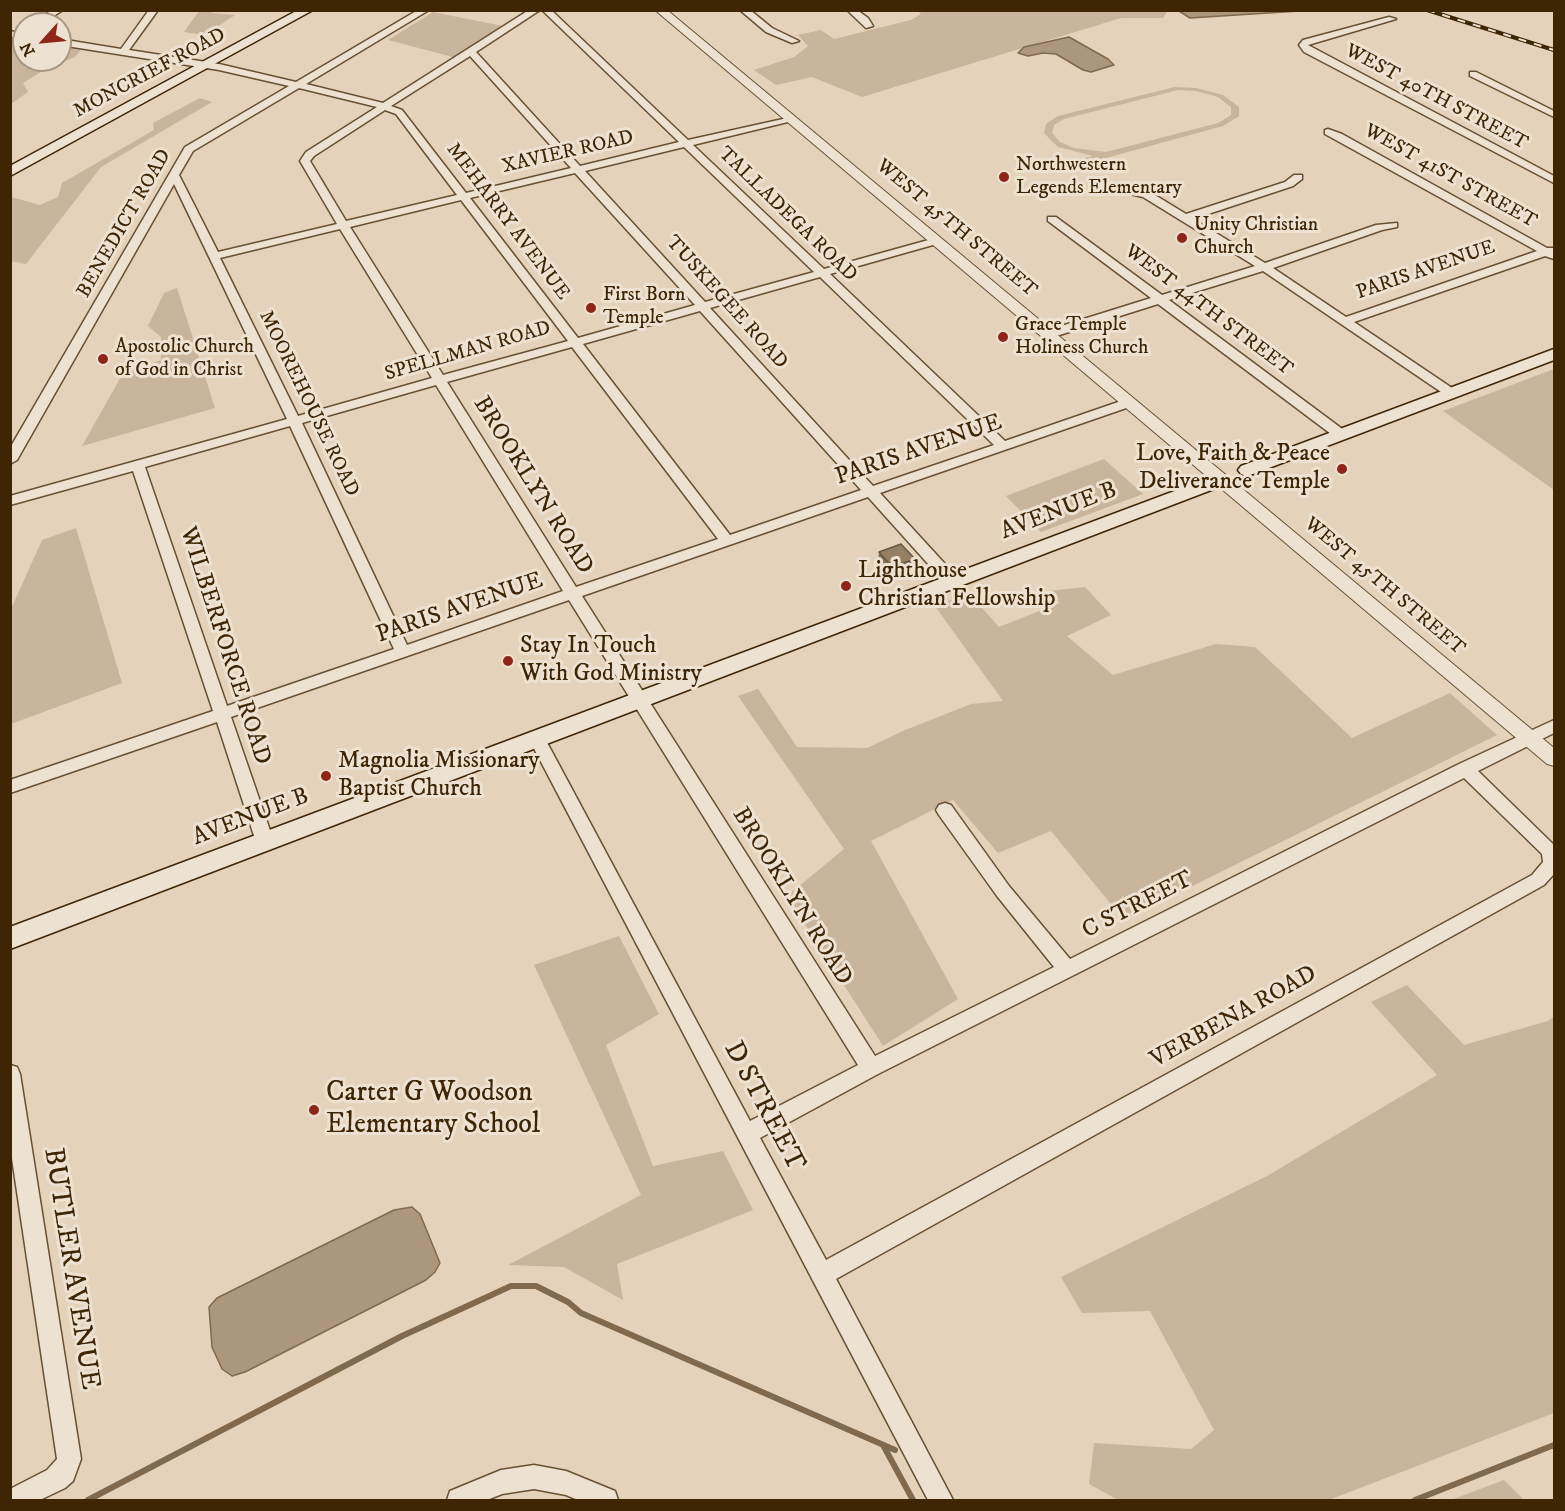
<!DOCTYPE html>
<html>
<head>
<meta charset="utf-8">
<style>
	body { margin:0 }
	#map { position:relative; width:1565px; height:1511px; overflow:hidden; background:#e4d2ba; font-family:"IM FELL DW Pica",serif }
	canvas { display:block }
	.frame { position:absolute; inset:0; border:12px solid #3e2504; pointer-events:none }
	.north { position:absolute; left:12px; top:12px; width:60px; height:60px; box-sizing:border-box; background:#ede2d2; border:2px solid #a79680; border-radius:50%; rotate:243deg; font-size:16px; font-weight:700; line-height:24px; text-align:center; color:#3e2504 }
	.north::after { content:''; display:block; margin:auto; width:21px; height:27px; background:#8f2418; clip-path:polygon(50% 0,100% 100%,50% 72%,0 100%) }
</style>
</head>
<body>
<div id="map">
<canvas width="1565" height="1511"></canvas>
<div class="frame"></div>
<div class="north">N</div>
</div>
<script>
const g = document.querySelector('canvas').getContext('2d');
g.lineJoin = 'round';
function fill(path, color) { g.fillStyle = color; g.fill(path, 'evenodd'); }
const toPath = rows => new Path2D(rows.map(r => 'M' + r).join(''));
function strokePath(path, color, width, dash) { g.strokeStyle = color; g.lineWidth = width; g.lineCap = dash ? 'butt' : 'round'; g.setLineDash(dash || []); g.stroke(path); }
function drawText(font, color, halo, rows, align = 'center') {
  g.font = font + ' "IM FELL DW Pica",serif'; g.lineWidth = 6; g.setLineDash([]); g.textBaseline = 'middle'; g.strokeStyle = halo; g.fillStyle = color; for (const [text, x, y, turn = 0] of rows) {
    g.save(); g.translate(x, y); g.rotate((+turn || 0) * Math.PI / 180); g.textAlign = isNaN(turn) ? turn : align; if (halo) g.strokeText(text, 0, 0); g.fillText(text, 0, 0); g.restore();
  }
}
fill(toPath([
	[1166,10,1167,12,1163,18,1121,18,862,97,812,77,776,85,754,70,794,57,808,46,798,35,821,30,834,39,911,20,921,14,918,11],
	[199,11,213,11,212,13,235,15,205,35,184,32],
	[433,12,503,26,453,57,388,40],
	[10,37,24,39,24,60,60,60,60,45,82,49,75,57,44,70,23,83,28,92,11,104],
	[1175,87,1196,88,1223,95,1239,107,1239,116,1223,126,1084,164,1079,160,1093,156,1058,147,1044,133,1046,124,1058,116],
	[1178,90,1196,91,1218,97,1231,107,1231,115,1218,123,1106,152,1074,148,1060,142,1052,133,1054,125,1064,119],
	[200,98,212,102,101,167,26,264,11,261,11,197,40,205,58,197,62,183,154,130,153,123],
	[177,288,215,408,82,446,122,375,161,360,161,337,148,326,164,293],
	[1554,369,1554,490,1443,411],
	[1104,459,1143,494,1041,532,1006,496],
	[76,528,122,683,11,724,11,609,42,540],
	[1085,587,1111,615,1067,636,1113,675,1216,644,1255,647,1352,738,1450,693,1497,735,1124,920,1051,831,998,853,953,800,871,841,958,999,883,1046,787,896,844,849,738,696,758,689,797,747,867,748,903,731,971,704,1003,701,935,606,969,593,999,627,1060,603,1049,591],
	[619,936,659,1014,606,1045,653,1166,723,1151,753,1210,617,1264,623,1300,564,1267,508,1265,641,1195,534,965],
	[1407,985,1464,1045,1548,1021,1554,1016,1554,1413,1329,1500,1118,1500,1089,1484,1094,1443,1191,1449,1214,1430,1150,1311,1082,1313,1061,1277,1267,1176,1437,1075,1371,1002],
	[1504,1480,1524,1500,1451,1500]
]), '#c8b59b');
const water = toPath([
	[1179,11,1300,10,1300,11,1190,18,1179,11],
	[1069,37,1108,59,1114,65,1091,72,1083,70,1056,54,1043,53,1028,56,1018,53,1024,47,1069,37],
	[412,1207,420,1214,440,1263,435,1272,426,1280,245,1372,232,1376,222,1369,212,1347,209,1307,217,1298,394,1210,412,1207]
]);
fill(water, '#ac977c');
strokePath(water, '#80694c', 1.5);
strokePath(toPath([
	[883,1445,913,1500],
	[88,1500,402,1336,511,1286,536,1286,568,1302,581,1313,895,1450],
	[1415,1500,1554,1445]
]), '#80694c', 6);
const minor = toPath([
	[52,10,63,10,41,24,31,24,52,10],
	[149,10,158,10,129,50,219,64,296,82,418,10,429,10,306,84,383,103,529,10,540,10,476,52,580,166,679,142,542,10,551,10,688,140,792,117,792,121,693,145,824,269,932,239,940,239,940,243,830,274,1005,441,1124,400,1132,400,1134,403,1132,406,880,493,957,577,959,581,957,585,947,585,868,497,582,596,875,1056,1054,967,997,896,939,815,936,810,939,805,945,803,951,805,1009,886,1070,959,1459,764,1554,720,1554,733,1478,771,1554,845,1554,874,1544,885,836,1279,953,1500,928,1500,529,739,531,735,537,733,543,735,750,1121,858,1065,569,600,231,717,274,842,271,847,265,849,259,847,256,842,217,722,10,793,10,780,213,711,133,471,10,505,10,496,287,419,174,184,17,460,10,464,10,448,185,147,289,86,219,70,60,45,60,39,121,49,149,10],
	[470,56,571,168,466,193,402,110,391,106,470,56],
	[299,88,377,107,306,152,300,161,337,224,218,252,179,175,193,151,299,88],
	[385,110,396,114,457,195,346,221,310,161,314,156,385,110],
	[684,147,814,272,705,302,585,171,684,147],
	[575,173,695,305,578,338,470,198,575,173],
	[461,200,568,341,443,375,350,227,461,200],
	[340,229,432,378,298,416,220,258,340,229],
	[820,277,994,445,873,486,710,308,820,277],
	[700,311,861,490,730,535,583,344,700,311],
	[572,347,718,539,576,587,447,382,572,347],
	[436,385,563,591,407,645,302,423,436,385],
	[290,426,394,649,227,706,145,467,290,426],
	[1464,778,1542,854,1543,862,1532,875,826,1260,760,1138,878,1074,1464,778],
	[740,10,750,10,772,28,799,41,792,43,766,32,740,10],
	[847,10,857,10,868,18,873,26,866,28,847,10],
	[1389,17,1396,19,1308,45,1554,176,1554,183,1304,52,1299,45,1303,40,1389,17],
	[10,31,24,34,24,40,10,37,10,31],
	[1470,72,1476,72,1554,111,1554,117,1470,76,1470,72],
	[1328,129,1342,134,1547,248,1554,248,1554,259,1545,256,1354,322,1455,390,1457,393,1455,396,1447,396,1263,271,1169,300,1345,431,1347,434,1345,437,1335,437,1158,304,1050,338,1042,338,1042,332,1151,298,1048,221,1048,217,1056,217,1162,295,1255,266,1143,197,1130,194,1129,192,1134,189,1150,192,1186,214,1285,182,1294,175,1302,175,1302,179,1293,186,1193,219,1265,263,1376,225,1397,223,1397,227,1382,230,1273,268,1346,317,1537,251,1325,134,1325,130,1328,129],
	[10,1065,17,1067,20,1074,81,1459,73,1481,65,1488,40,1500,10,1500,10,1489,47,1470,57,1459,10,1145,10,1065],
	[534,1465,566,1471,615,1491,618,1500,578,1500,566,1495,534,1489,502,1494,487,1500,447,1500,450,1491,501,1470,534,1465]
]);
const tertiary = toPath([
	[655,10,667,10,1554,748,1554,766,1547,764,655,10]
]);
const secondary = toPath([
	[298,10,313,10,10,176,10,166,298,10],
	[1554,349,1554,360,1253,474,1247,476,1241,474,1238,470,1241,466,1554,349],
	[1220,474,1227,476,1229,480,1227,484,10,949,10,927,1220,474]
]);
strokePath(minor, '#685032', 3);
strokePath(tertiary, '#685032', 2);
strokePath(secondary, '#3e2504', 3);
fill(minor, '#ede2d2');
fill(tertiary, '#ede2d2');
fill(secondary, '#ede2d2');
const rail = toPath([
	[1427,10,1554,50]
]);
strokePath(rail, '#3e2504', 4);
strokePath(rail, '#ede2d2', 2, [8]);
fill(toPath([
	[879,552,914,568,891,576,878,561]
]), '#7f6d55');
fill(toPath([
	[915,559,914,568,891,576,892,567]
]), '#685945');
const building = toPath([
	[901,544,915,559,892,567,879,552,901,544]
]);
fill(building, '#947f63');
strokePath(building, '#685945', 1.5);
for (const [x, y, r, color] of [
	[1004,177,6,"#8f2418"],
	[1182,238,6,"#8f2418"],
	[591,308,6,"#8f2418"],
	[1003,337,6,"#8f2418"],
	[103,359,6,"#8f2418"],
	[1342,469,6,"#8f2418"],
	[846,586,6,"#8f2418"],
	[508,661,6,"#8f2418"],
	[326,776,6,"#8f2418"],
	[314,1110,6,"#8f2418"]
]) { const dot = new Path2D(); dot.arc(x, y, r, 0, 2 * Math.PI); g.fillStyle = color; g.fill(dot); strokePath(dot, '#ede2d2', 2); }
drawText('20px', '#3e2504', '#ede2d2', [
	["MONCRIEF ROAD",150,74,-28],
	["WEST 40TH STREET",1436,98,28],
	["XAVIER ROAD",568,153,-13],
	["WEST 41ST STREET",1450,177,29],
	["TALLADEGA ROAD",787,215,44],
	["MEHARRY AVENUE",507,222,53],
	["BENEDICT ROAD",125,224,-60],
	["WEST 45TH STREET",956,229,40],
	["PARIS AVENUE",1426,271,-19],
	["TUSKEGEE ROAD",726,303,48],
	["WEST 44TH STREET",1208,311,37],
	["SPELLMAN ROAD",468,352,-16],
	["MOOREHOUSE ROAD",308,404,64],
	["WEST 45TH STREET",1384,587,40]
]);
drawText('20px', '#3e2504', '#ede2d2', [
	["Northwestern",1016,166],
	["Legends Elementary",1016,189],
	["Unity Christian",1194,226],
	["Church",1194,249],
	["First Born",603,296],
	["Temple",603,319],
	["Grace Temple",1015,326],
	["Holiness Church",1015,349],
	["Apostolic Church",115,348],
	["of God in Christ",115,371]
], 'left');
drawText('24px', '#3e2504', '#ede2d2', [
	["PARIS AVENUE",919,451,-19],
	["BROOKLYN ROAD",532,486,58],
	["AVENUE B",1059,512,-21],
	["PARIS AVENUE",460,609,-19],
	["WILBERFORCE ROAD",224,646,72],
	["AVENUE B",251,818,-21],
	["BROOKLYN ROAD",791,897,58],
	["C STREET",1138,906,-27],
	["VERBENA ROAD",1234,1018,-29]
]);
drawText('24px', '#3e2504', '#ede2d2', [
	["Love, Faith & Peace",1330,455,"right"],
	["Deliverance Temple",1330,483,"right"],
	["Lighthouse",858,572],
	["Christian Fellowship",858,600],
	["Stay In Touch",520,647],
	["With God Ministry",520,675],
	["Magnolia Missionary",338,762],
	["Baptist Church",338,790]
], 'left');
drawText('28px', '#3e2504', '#ede2d2', [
	["Carter G Woodson",326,1094],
	["Elementary School",326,1126]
], 'left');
drawText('28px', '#3e2504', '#ede2d2', [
	["D STREET",763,1107,62],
	["BUTLER AVENUE",70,1269,81]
]);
</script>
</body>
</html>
